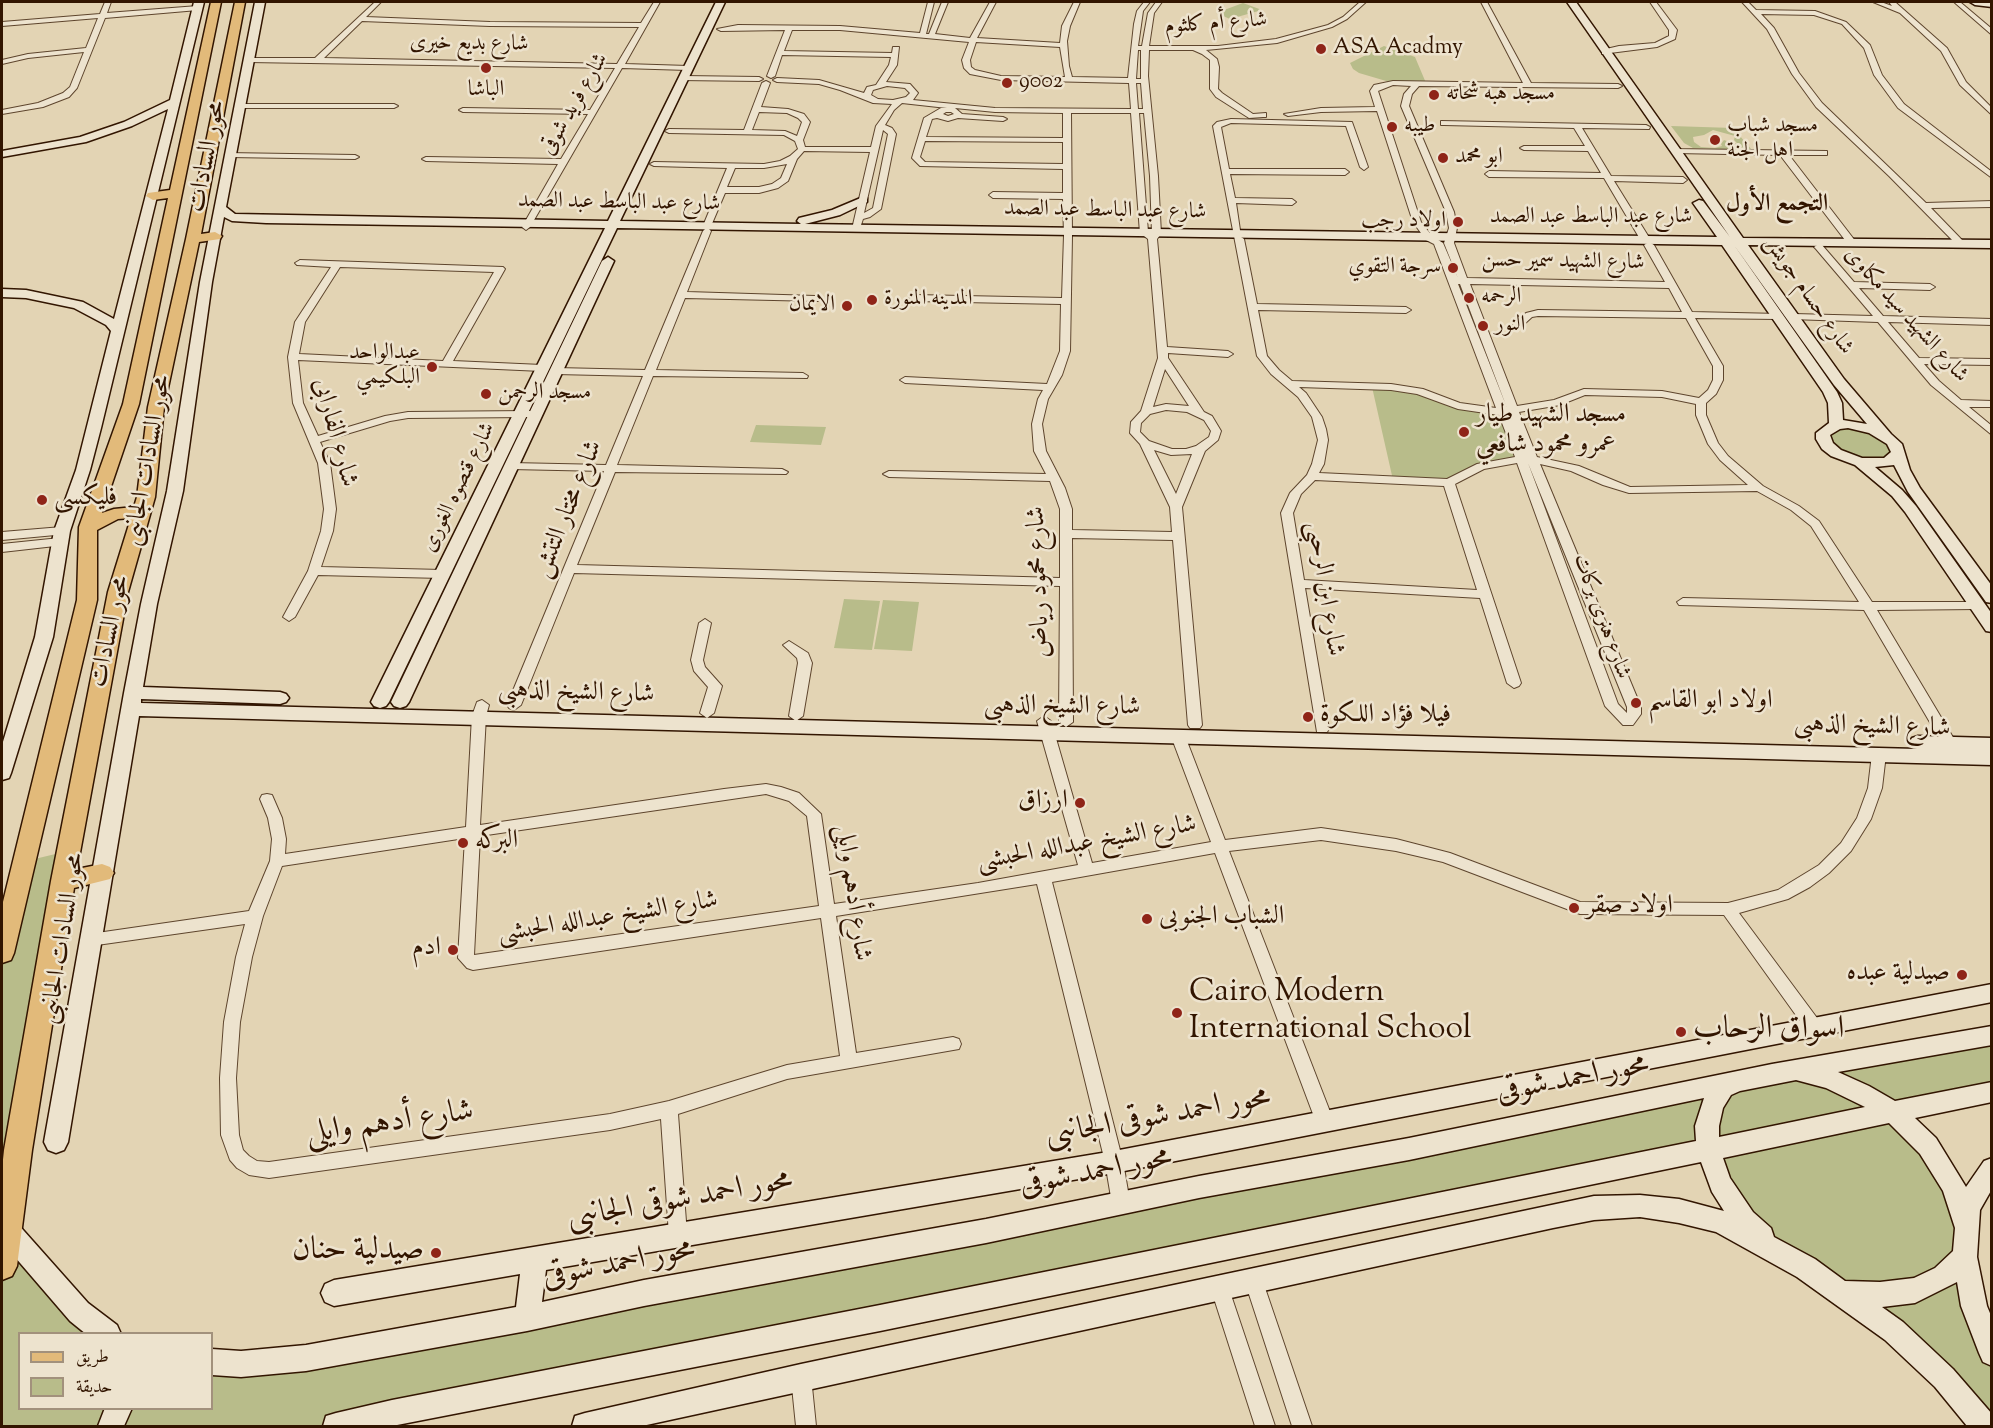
<!DOCTYPE html>
<html>
<head>
<meta charset="utf-8">
<style>
	body { margin:0 }
	#map { position:relative; width:1993px; height:1428px; overflow:hidden; background:#e3d4b4; font-family:"Sorts Mill Goudy",Amiri,serif }
	canvas { display:block }
	.frame { position:absolute; inset:0; border:3px solid #321500; pointer-events:none }
	.legend { position:absolute; left:18px; top:1332px; width:195px; height:78px; box-sizing:border-box; background:#ede3ce; border:2px solid #a2917c; margin:0; padding:8px 10px; list-style:none; font-size:18px; color:#321500 }
	.legend li { display:flex; align-items:center; gap:12px; height:30px }
	.legend b { width:30px; border:2px solid #a2917c }
</style>
</head>
<body>
<div id="map">
<canvas width="1993" height="1428"></canvas>
<div class="frame"></div>
<ul class="legend">
<li><b style="height:8px;background:#e2ba7a"></b>طريق</li>
<li><b style="height:16px;background:#b8bc8a"></b>حديقة</li>
</ul>
</div>
<script>
const g = document.querySelector('canvas').getContext('2d');
g.lineJoin = 'round';
function fill(path, color) { g.fillStyle = color; g.fill(path, 'evenodd'); }
const toPath = rows => new Path2D(rows.map(r => 'M' + r).join(''));
function strokePath(path, color, width, dash) { g.strokeStyle = color; g.lineWidth = width; g.lineCap = dash ? 'butt' : 'round'; g.setLineDash(dash || []); g.stroke(path); }
function drawText(font, color, halo, rows, align = 'center') {
  g.font = font + ' "Sorts Mill Goudy",Amiri,serif'; g.lineWidth = 5; g.setLineDash([]); g.textBaseline = 'middle'; g.strokeStyle = halo; g.fillStyle = color; for (const [text, x, y, turn = 0] of rows) {
    g.save(); g.translate(x, y); g.rotate((+turn || 0) * Math.PI / 180); g.textAlign = isNaN(turn) ? turn : align; if (halo) g.strokeText(text, 0, 0); g.fillText(text, 0, 0); g.restore();
  }
}
fill(toPath([
	[1243,3,1262,10,1230,19,1216,13],
	[1384,46,1415,57,1426,83,1393,83,1359,73,1353,69,1350,63],
	[1671,126,1733,128,1752,150,1693,148,1684,143],
	[1713,130,1735,136,1734,140,1737,143,1734,144,1724,140,1721,144,1722,146,1715,148,1701,147,1694,142,1693,137,1704,135],
	[1372,387,1419,391,1444,402,1502,412,1521,459,1499,461,1449,483,1393,480],
	[756,425,826,427,821,445,750,442],
	[1836,425,1885,436,1894,459,1847,458,1823,433],
	[844,599,880,601,872,650,834,648],
	[883,600,919,602,912,651,874,649],
	[68,851,7,1230,108,1333,20,1334,20,1408,212,1408,212,1362,1991,1035,1991,1092,1893,1112,1954,1186,1991,1353,1991,1426,1984,1426,1944,1378,1778,1252,1708,1149,392,1413,336,1426,2,1426,2,953,22,862]
]), '#b8bc8a');
const street = toPath([
	[105,2,111,2,107,13,198,6,201,8,198,10,105,18,77,88,69,97,43,107,2,114,2,110,38,103,63,93,70,87,84,52,28,58,2,64,2,60,28,54,86,48,98,18,2,26,2,22,100,14,105,2],
	[375,2,381,2,366,17,490,22,641,23,654,2,660,2,625,64,688,66,692,68,688,70,622,68,530,227,526,230,522,227,558,164,426,161,422,159,426,157,561,159,588,114,463,112,459,110,463,108,590,110,615,68,249,62,245,60,249,58,315,58,375,2],
	[362,21,490,26,639,27,617,64,324,58,362,21],
	[928,2,934,2,926,34,929,34,942,2,948,2,935,34,970,38,990,2,996,2,977,38,1060,43,1062,26,1074,2,1080,2,1070,26,1067,41,1069,66,1072,77,1128,78,1134,24,1137,11,1144,2,1150,2,1143,11,1138,46,1142,46,1148,13,1156,2,1162,2,1154,13,1149,46,1218,46,1276,39,1328,25,1343,17,1360,2,1366,2,1347,19,1332,27,1277,43,1206,50,1217,59,1219,67,1218,89,1222,93,1253,114,1266,113,1266,117,1263,117,1249,118,1216,97,1210,89,1210,60,1202,54,1193,50,1149,50,1148,76,1158,176,1161,234,1157,239,1167,347,1228,351,1233,354,1228,357,1168,353,1168,358,1204,412,1212,416,1221,431,1218,440,1205,451,1182,507,1202,725,1200,728,1190,728,1188,725,1173,540,1072,538,1073,722,1066,727,1059,722,1060,586,574,573,521,705,514,710,509,708,507,705,604,471,511,469,505,466,511,463,606,465,643,376,556,374,551,371,556,368,645,370,703,231,706,228,703,226,727,168,654,166,650,164,654,162,764,164,780,161,790,156,798,149,795,141,784,135,669,133,665,131,669,129,744,130,762,83,766,81,770,83,761,107,788,109,804,114,810,122,803,140,805,147,871,147,876,126,892,104,873,103,840,90,819,84,777,82,773,80,777,78,819,80,864,93,867,87,876,85,889,65,891,57,782,55,775,76,771,78,767,76,785,30,721,31,717,29,738,25,840,26,920,33,928,2],
	[792,30,840,30,969,42,962,60,964,68,970,74,1001,80,1129,83,1131,109,995,108,913,100,918,93,910,84,886,82,897,65,899,47,893,47,892,53,784,51,792,30],
	[976,42,1060,47,1065,77,1001,76,975,70,971,67,970,60,976,42],
	[1138,50,1141,50,1141,79,1136,79,1138,50],
	[1136,83,1141,83,1143,109,1138,109,1136,83],
	[887,86,905,88,910,93,906,97,893,100,878,99,871,95,873,90,887,86],
	[902,103,947,108,941,108,924,118,912,158,920,166,1063,169,1063,193,993,192,989,195,993,198,1063,199,1064,235,1062,298,914,295,909,298,914,301,1061,304,1060,351,1047,384,905,377,900,380,905,383,1043,390,1038,399,1032,424,1034,451,1046,474,889,471,883,474,889,477,1050,481,1060,509,1060,578,577,565,615,472,786,474,788,472,782,469,617,465,653,376,807,378,808,376,803,373,656,370,685,298,818,301,820,299,815,296,687,292,711,231,708,228,711,226,725,193,759,193,778,188,788,181,797,159,804,151,870,152,852,229,859,231,863,219,870,217,881,209,896,134,892,128,885,125,894,110,902,103],
	[955,108,995,112,1063,113,1063,138,926,137,932,119,937,118,948,121,958,118,1003,121,1007,119,1003,117,962,114,955,108],
	[759,112,787,113,798,118,802,122,797,136,785,131,752,130,759,112],
	[946,112,951,112,954,114,948,116,943,114,946,112],
	[1071,113,1131,113,1140,233,1148,239,1158,358,1141,411,1131,422,1130,433,1140,444,1170,507,1172,532,1072,530,1072,509,1065,488,1046,451,1042,424,1048,399,1062,375,1070,351,1072,236,1071,113],
	[1139,113,1144,113,1150,176,1152,234,1148,232,1139,113],
	[883,130,888,134,873,208,864,213,883,130],
	[925,141,1063,142,1063,164,925,162,920,157,925,141],
	[787,164,781,178,772,184,759,187,727,187,735,168,764,168,787,164],
	[1165,369,1189,406,1166,404,1153,407,1165,369],
	[1166,410,1187,412,1204,420,1211,431,1209,437,1196,446,1186,449,1172,449,1149,441,1140,432,1141,423,1150,414,1166,410],
	[1154,450,1171,455,1192,454,1176,494,1154,450],
	[1481,2,1487,2,1531,83,1618,84,1622,86,1618,88,1419,86,1412,94,1409,106,1454,212,1457,228,1454,243,1467,278,1665,282,1644,245,1649,242,1654,245,1692,312,1780,314,1780,318,1777,319,1695,318,1723,366,1723,380,1716,394,1706,403,1706,415,1718,443,1728,456,1763,486,1799,506,1819,521,1872,602,1981,602,1983,605,1977,609,1877,610,1957,744,1955,748,1945,748,1864,610,1679,605,1677,602,1683,598,1859,602,1811,526,1791,510,1757,491,1629,493,1603,485,1571,471,1540,464,1641,707,1641,714,1633,725,1623,725,1605,706,1517,463,1484,469,1455,484,1521,683,1519,686,1514,688,1507,683,1480,598,1305,588,1329,729,1327,732,1317,732,1281,513,1290,493,1307,475,1312,464,1318,440,1312,417,1298,397,1271,374,1257,356,1213,126,1217,122,1231,119,1352,122,1368,167,1364,170,1360,167,1346,126,1231,123,1221,127,1229,169,1345,169,1349,172,1345,175,1230,174,1235,198,1292,199,1296,202,1292,205,1236,203,1241,237,1244,239,1257,304,1406,307,1411,310,1406,313,1258,310,1267,356,1279,370,1292,381,1391,384,1423,389,1460,403,1496,408,1434,244,1426,240,1413,222,1377,111,1321,112,1288,116,1284,114,1321,108,1375,107,1370,91,1374,85,1393,81,1523,83,1481,2],
	[1393,85,1411,86,1404,94,1401,106,1446,212,1449,228,1444,243,1458,278,1443,243,1432,236,1421,222,1378,91,1393,85],
	[1458,284,1460,284,1507,408,1458,284],
	[1470,284,1669,288,1682,312,1538,310,1526,313,1513,325,1521,327,1532,317,1538,316,1686,318,1713,366,1713,380,1708,390,1699,398,1662,391,1584,389,1554,400,1517,406,1470,284],
	[1299,387,1391,390,1417,394,1458,409,1499,415,1515,457,1477,464,1447,479,1319,473,1324,464,1328,440,1326,429,1322,417,1306,393,1299,387],
	[1585,395,1662,397,1696,404,1696,415,1708,444,1720,460,1748,485,1630,487,1579,466,1537,457,1519,412,1560,405,1585,395],
	[1528,463,1627,707,1627,713,1618,704,1528,463],
	[1315,480,1444,486,1477,590,1304,580,1293,513,1301,494,1315,480],
	[1650,2,1656,2,1677,30,1675,39,1657,47,1602,54,1602,50,1619,46,1655,43,1669,36,1669,30,1650,2],
	[1742,2,1748,2,1756,10,1815,11,1846,22,1870,45,1882,75,1904,104,1992,172,1992,178,1898,108,1874,75,1864,48,1842,24,1814,15,1761,14,1774,28,1799,73,1822,103,1926,203,1992,201,1992,207,1931,208,1963,241,1963,245,1957,245,1889,176,1816,107,1792,74,1767,29,1742,2],
	[1873,2,1881,2,1892,6,1889,2,1895,2,1947,48,1966,82,1992,108,1992,115,1960,85,1941,51,1900,13,1873,2],
	[1954,2,1960,2,1992,29,1992,35,1954,2],
	[683,76,759,77,763,79,759,81,680,80,680,76,683,76],
	[239,104,394,104,398,106,394,108,236,108,236,104,239,104],
	[1441,121,1646,125,1650,127,1649,129,1582,128,1611,176,1683,177,1687,180,1683,183,1614,181,1650,239,1645,242,1640,239,1604,178,1489,177,1485,174,1489,171,1601,173,1588,151,1524,150,1520,148,1524,146,1585,146,1574,128,1444,125,1441,125,1441,121],
	[1673,149,1827,151,1827,155,1789,155,1856,242,1848,244,1780,155,1676,153,1672,151,1673,149],
	[226,153,355,155,359,157,355,159,229,157,226,157,226,153],
	[1819,244,1822,245,1854,282,1930,284,1935,287,1930,290,1859,288,1883,316,1992,319,1992,325,1888,322,1919,358,1992,359,1992,365,1924,364,1939,381,1961,400,1992,401,1992,407,1969,407,1992,426,1992,435,1931,385,1878,322,1791,319,1791,315,1794,314,1873,316,1816,249,1814,247,1819,244],
	[300,260,503,267,505,269,453,361,542,365,547,368,542,371,298,360,303,403,318,436,385,416,408,412,530,411,535,414,530,417,408,418,390,421,320,442,330,463,336,509,333,531,321,567,442,570,448,574,442,578,318,575,295,617,289,621,283,617,308,571,321,531,324,509,318,463,293,403,288,357,295,322,331,267,297,265,295,263,300,260],
	[340,267,494,272,443,361,299,354,305,322,340,267],
	[62,527,68,531,66,534,2,540,2,532,62,527],
	[60,538,66,542,64,545,2,552,2,544,60,538],
	[705,619,711,623,703,660,705,667,722,686,714,713,707,718,700,713,708,687,694,671,691,660,699,623,705,619],
	[789,641,808,653,812,663,803,716,796,721,789,716,798,663,797,658,783,645,789,641],
	[482,700,489,705,486,716,480,825,724,789,766,784,781,787,799,793,821,814,834,904,978,883,1078,865,1037,721,1044,716,1051,721,1092,863,1211,842,1171,736,1178,731,1185,736,1225,840,1321,828,1396,839,1450,853,1580,902,1728,903,1778,890,1819,865,1841,843,1857,818,1868,788,1872,754,1874,750,1879,749,1884,750,1886,754,1882,788,1871,819,1851,851,1829,873,1810,887,1788,899,1739,913,1820,1022,1822,1027,1820,1032,1814,1034,1808,1032,1724,915,1580,914,1443,862,1396,851,1321,840,1229,851,1334,1122,1331,1128,1325,1130,1319,1128,1316,1122,1215,853,1052,882,1123,1162,1130,1203,1127,1209,1121,1212,1115,1209,1112,1203,1105,1162,1037,884,836,916,856,1053,953,1037,959,1039,961,1044,959,1049,787,1079,678,1114,687,1235,685,1241,678,1244,671,1241,669,1235,661,1119,610,1130,269,1178,249,1175,237,1168,230,1160,221,1135,220,1078,224,1022,236,957,245,924,90,946,84,945,82,940,84,935,90,934,249,911,270,861,272,839,268,818,260,799,262,795,267,794,272,795,282,818,286,839,285,854,466,827,472,716,477,702,482,700],
	[766,794,789,801,807,816,819,906,474,955,480,836,766,794],
	[465,838,458,958,467,968,473,970,821,918,840,1056,787,1065,669,1101,610,1114,269,1162,257,1161,249,1156,243,1150,239,1135,236,1078,240,1022,252,957,263,916,282,866,465,838],
	[1254,1273,1261,1275,1263,1282,1312,1426,1292,1426,1245,1282,1247,1275,1254,1273],
	[1220,1280,1227,1282,1229,1289,1275,1426,1255,1426,1211,1289,1213,1282,1220,1280],
	[801,1367,808,1370,811,1377,816,1426,796,1426,791,1377,794,1370,801,1367]
]);
const secondary = toPath([
	[194,2,204,2,101,428,90,470,70,531,53,637,11,773,9,778,2,780,2,745,35,637,54,531,76,470,111,331,106,325,74,308,26,298,2,297,2,289,26,290,83,302,114,319,168,109,132,126,86,142,2,157,2,151,80,137,124,122,170,100,194,2],
	[255,2,265,2,226,207,235,214,608,221,716,2,725,2,620,221,801,224,797,221,799,218,832,210,863,197,867,198,867,202,840,215,805,224,1717,237,1693,203,1699,200,1703,201,1730,237,1567,2,1576,2,1743,238,1992,240,1992,248,1748,245,1844,379,1891,434,1902,444,1910,470,1920,488,1992,586,1992,603,1986,602,1908,492,1894,465,1875,467,1902,490,1916,506,1992,614,1992,632,1986,631,1905,512,1892,496,1855,465,1831,456,1822,449,1816,439,1816,433,1829,423,1828,403,1823,392,1722,245,617,228,389,702,386,706,380,708,374,706,371,702,605,228,266,223,232,221,224,217,212,282,183,491,157,604,143,687,280,692,286,694,289,698,286,702,280,704,141,699,141,703,1917,749,1912,748,1909,743,1912,738,1918,736,1992,738,1992,765,139,716,68,1142,64,1150,56,1153,48,1150,44,1142,124,693,141,604,167,491,200,282,255,2],
	[1734,245,1834,385,1867,424,1843,420,1842,403,1837,392,1734,245],
	[1848,428,1869,433,1887,444,1891,452,1884,458,1862,458,1841,450,1833,443,1830,435,1840,429,1848,428],
	[1970,2,1992,2,1992,7,1975,5,1970,2],
	[608,257,614,261,409,702,406,706,400,708,394,706,391,702,602,261,608,257],
	[1992,984,1992,1002,1114,1173,546,1270,542,1302,644,1280,986,1219,1199,1176,1409,1138,1772,1064,1992,1026,1992,1045,1838,1072,1869,1086,1895,1101,1992,1082,1992,1102,1915,1118,1936,1138,1966,1187,1984,1161,1992,1158,1992,1189,1980,1210,1977,1257,1987,1306,1992,1318,1992,1366,1983,1362,1979,1353,1961,1306,1957,1282,1915,1303,1882,1307,1903,1322,1953,1369,1992,1414,1992,1426,1967,1426,1935,1387,1885,1340,1797,1277,1716,1232,1679,1223,1640,1217,1594,1220,1553,1228,642,1426,572,1426,575,1416,585,1413,801,1364,1594,1196,1640,1195,1679,1199,1724,1211,1712,1192,1701,1162,880,1331,392,1426,323,1426,326,1416,336,1413,392,1400,880,1305,1696,1141,1695,1126,1704,1098,1409,1160,1199,1198,986,1243,644,1306,527,1331,306,1371,241,1377,212,1375,212,1349,241,1351,306,1345,516,1307,520,1274,334,1306,325,1302,321,1293,325,1284,334,1280,1114,1151,1992,984],
	[1796,1080,1826,1088,1865,1107,1719,1137,1719,1126,1723,1108,1731,1095,1740,1091,1796,1080],
	[1889,1123,1920,1154,1943,1191,1955,1228,1953,1251,1935,1268,1914,1278,1880,1282,1845,1281,1815,1259,1774,1237,1771,1228,1753,1212,1730,1178,1723,1158,1889,1123],
	[7,1218,16,1222,88,1303,117,1325,121,1334,86,1334,70,1321,2,1242,2,1220,7,1218],
	[105,1408,132,1408,124,1426,98,1426,105,1408]
]);
const primary = toPath([
	[211,2,221,2,139,404,102,513,114,509,134,507,137,497,148,407,186,239,235,2,245,2,201,234,215,232,222,236,220,239,199,242,164,407,155,497,128,592,77,869,102,864,110,867,114,873,110,879,74,888,32,1150,17,1266,12,1276,2,1280,2,1169,4,1150,51,881,108,592,131,518,118,519,97,530,97,600,14,953,11,960,2,963,2,906,77,600,79,527,123,404,168,198,153,200,146,196,148,193,170,190,211,2]
]);
strokePath(street, '#5e452d', 2);
strokePath(secondary, '#321500', 3);
strokePath(primary, '#321500', 3);
fill(street, '#ede3ce');
fill(secondary, '#ede3ce');
fill(primary, '#e2ba7a');
for (const [x, y, r, color] of [
	[1321,49,6,"#8f2418"],
	[486,68,6,"#8f2418"],
	[1007,83,6,"#8f2418"],
	[1434,95,6,"#8f2418"],
	[1392,127,6,"#8f2418"],
	[1715,140,6,"#8f2418"],
	[1443,158,6,"#8f2418"],
	[1458,222,6,"#8f2418"],
	[1453,268,6,"#8f2418"],
	[1469,298,6,"#8f2418"],
	[872,300,6,"#8f2418"],
	[847,306,6,"#8f2418"],
	[1483,326,6,"#8f2418"],
	[432,367,6,"#8f2418"],
	[486,394,6,"#8f2418"],
	[1464,432,6,"#8f2418"],
	[42,500,6,"#8f2418"],
	[1636,703,6,"#8f2418"],
	[1308,717,6,"#8f2418"],
	[1080,803,6,"#8f2418"],
	[463,843,6,"#8f2418"],
	[1574,908,6,"#8f2418"],
	[1147,919,6,"#8f2418"],
	[453,950,6,"#8f2418"],
	[1962,975,6,"#8f2418"],
	[1177,1013,6,"#8f2418"],
	[1681,1032,6,"#8f2418"],
	[436,1253,6,"#8f2418"]
]) { const dot = new Path2D(); dot.arc(x, y, r, 0, 2 * Math.PI); g.fillStyle = color; g.fill(dot); strokePath(dot, '#ede3ce', 2); }
drawText('22px', '#321500', '#ede3ce', [
	["شارع أم كلثوم",1216,25,-4],
	["شارع بديع خيرى",469,45,1],
	["شارع فريد شوقى",576,105,-60],
	["شارع عبد الباسط عبد الصمد",619,204,1],
	["شارع عبد الباسط عبد الصمد",1105,212,1],
	["شارع عبد الباسط عبد الصمد",1591,218],
	["شارع الشهيد سمير حسن",1563,263,1],
	["شارع حسام جويش",1807,296,55],
	["شارع الشهيد سيد مكاوى",1905,316,48],
	["شارع قنصوه الغورى",460,488,-64],
	["شارع هنرى بركات",1600,617,70]
]);
drawText('22px', '#321500', '#ede3ce', [
	["ASA Acadmy",1333,49],
	["9002",1019,83],
	["الباشا",486,91,"center"],
	["مسجد هبه شحاته",1446,95],
	["طيبه",1404,127],
	["مسجد شباب",1727,127],
	["اهل الجنة",1727,152],
	["ابو محمد",1455,158],
	["اولاد رجب",1446,222,"right"],
	["سرجة التقوي",1441,268,"right"],
	["الرحمه",1481,298],
	["المدينه المنورة",884,300],
	["الايمان",835,306,"right"],
	["النور",1495,326],
	["عبدالواحد",420,354,"right"],
	["البلكيمي",420,379,"right"],
	["مسجد الرحمن",498,394]
], 'left');
drawText('bold 24px', '#321500', '#ede3ce', [
	["التجمع الأول",1777,206]
]);
drawText('26px', '#321500', '#ede3ce', [
	["محور السادات",209,157,-79],
	["شارع الفارابى",333,433,75],
	["محور السادات الجانبى",150,461,-80],
	["شارع مختار التتش",570,510,-68],
	["شارع محمود رياض",1041,582,-92],
	["شارع ابن الرحبى",1323,589,81],
	["محور السادات",112,632,-78],
	["شارع الشيخ الذهبى",576,694,2],
	["شارع الشيخ الذهبى",1062,708,1],
	["شارع الشيخ الذهبى",1872,728,2],
	["شارع الشيخ عبدالله الحبشى",1087,845,-10],
	["شارع أدهم وايلى",851,893,82],
	["شارع الشيخ عبدالله الحبشى",608,919,-9],
	["محور السادات الجانبى",65,939,-81]
]);
drawText('26px', '#321500', '#ede3ce', [
	["مسجد الشهيد طيار",1476,417],
	["عمرو محمود شافعي",1476,447],
	["فليكسى",54,500],
	["اولاد ابو القاسم",1648,703],
	["فيلا فؤاد اللكوة",1320,717],
	["ارزاق",1068,803,"right"],
	["البركه",475,843],
	["اولاد صقر",1586,908],
	["الشباب الجنوبى",1159,919],
	["ادم",441,950,"right"],
	["صيدلية عبده",1950,975,"right"]
], 'left');
drawText('32px', '#321500', '#ede3ce', [
	["Cairo Modern",1189,995],
	["International School",1189,1032],
	["اسواق الرحاب",1693,1032],
	["صيدلية حنان",424,1253,"right"]
], 'left');
drawText('32px', '#321500', '#ede3ce', [
	["محور احمد شوقى",1573,1081,-11],
	["محور احمد شوقى الجانبى",1158,1119,-10],
	["شارع أدهم وايلى",390,1125,-8],
	["محور احمد شوقى",1096,1174,-11],
	["محور احمد شوقى الجانبى",680,1202,-10],
	["محور احمد شوقى",619,1266,-11]
]);
</script>
</body>
</html>
